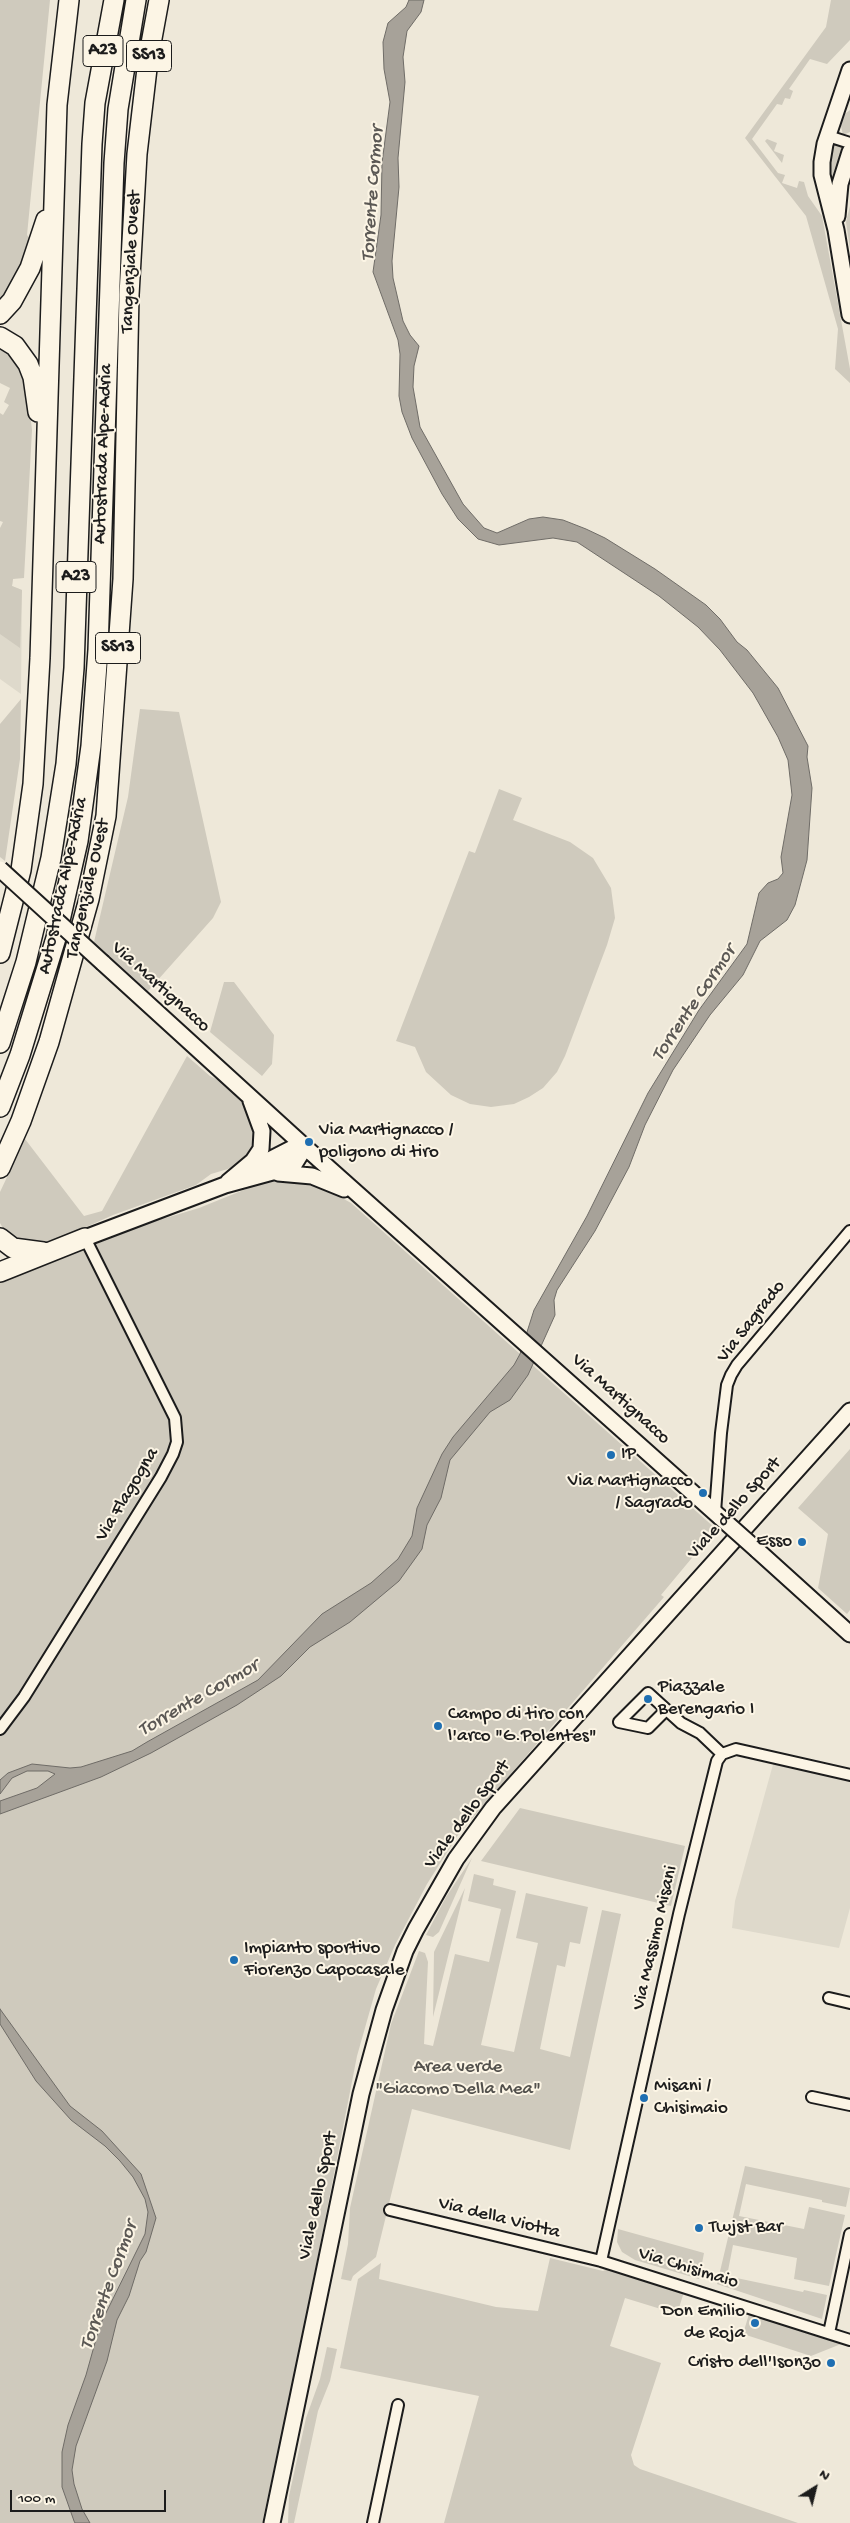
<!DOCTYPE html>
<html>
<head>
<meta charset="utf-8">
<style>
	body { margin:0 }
	#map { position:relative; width:850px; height:2523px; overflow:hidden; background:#eee8d9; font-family:"Gochi Hand",sans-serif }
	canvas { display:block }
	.north { position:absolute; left:790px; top:2463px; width:50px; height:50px; -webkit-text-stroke:4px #fcf5e5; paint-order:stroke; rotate:36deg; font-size:14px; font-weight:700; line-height:20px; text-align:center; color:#1c1c1c }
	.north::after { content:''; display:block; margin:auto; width:18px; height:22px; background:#1c1c1c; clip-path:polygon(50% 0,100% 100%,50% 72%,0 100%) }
	.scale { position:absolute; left:10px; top:2490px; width:156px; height:22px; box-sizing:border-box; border:2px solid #1c1c1c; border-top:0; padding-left:6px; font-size:15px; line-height:18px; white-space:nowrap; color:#1c1c1c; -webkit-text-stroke:4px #fcf5e5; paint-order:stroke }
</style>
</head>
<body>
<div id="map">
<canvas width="850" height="2523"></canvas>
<div class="north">N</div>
<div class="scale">100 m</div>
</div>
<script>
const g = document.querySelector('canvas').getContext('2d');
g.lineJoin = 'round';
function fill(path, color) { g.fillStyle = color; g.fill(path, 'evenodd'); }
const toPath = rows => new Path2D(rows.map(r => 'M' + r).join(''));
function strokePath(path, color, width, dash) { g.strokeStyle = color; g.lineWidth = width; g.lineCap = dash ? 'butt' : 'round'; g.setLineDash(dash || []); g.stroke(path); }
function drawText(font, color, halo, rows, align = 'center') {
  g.font = font + ' "Gochi Hand",sans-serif'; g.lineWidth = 4; g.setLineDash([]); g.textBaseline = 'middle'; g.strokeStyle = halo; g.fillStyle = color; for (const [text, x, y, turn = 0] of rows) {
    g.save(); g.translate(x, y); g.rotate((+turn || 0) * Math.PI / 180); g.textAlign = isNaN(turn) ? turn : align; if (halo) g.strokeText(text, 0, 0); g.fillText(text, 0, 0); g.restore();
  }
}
fill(toPath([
	[0,572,13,579,12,586,22,590,21,694,0,679],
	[774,1761,850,1779,850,1908,839,1948,732,1928,735,1901]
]), '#ded9cb');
fill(toPath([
	[0,0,50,0,27,235,33,242,0,307],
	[831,0,850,0,850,40,827,64,810,59,789,89,793,91,790,99,785,98,782,105,777,104,752,139,778,173,785,175,782,183,797,188,799,181,804,182,808,196,822,216,850,369,850,383,835,369,838,329,806,216,745,138,826,27],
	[850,110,850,132,843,135,840,122,842,116],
	[767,139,777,143,774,151,784,155,782,163,765,141],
	[832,142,844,146,835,174,832,203,828,163],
	[850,206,850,249,846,222],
	[0,343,25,366,32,430,24,578,13,579,12,586,22,590,20,648,0,634,0,528,3,522,0,521,0,413,3,415,9,405,4,402,10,388,0,383],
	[21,699,20,759,5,861,0,857,0,724],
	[140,709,179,712,221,902,213,918,148,991,94,942,128,797],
	[499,789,522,798,513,820,570,842,593,858,611,888,615,918,607,945,565,1056,557,1072,543,1088,529,1097,514,1104,491,1107,470,1104,451,1095,426,1072,415,1047,396,1041,469,851,475,853],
	[224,982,234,982,274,1035,272,1064,262,1076,210,1032],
	[187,1056,210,1076,228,1085,246,1105,256,1128,254,1152,238,1166,211,1174,196,1185,113,1215,55,1241,43,1244,22,1242,4,1230,0,1223,0,1192,25,1139,84,1216,102,1211],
	[276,1177,294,1178,321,1186,351,1203,716,1529,661,1595,664,1597,458,1835,427,1884,395,1945,376,1989,357,2056,294,2378,262,2523,0,2523,0,1280,143,1221,166,1218,199,1208],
	[850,1449,850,1610,847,1614,818,1588,828,1534,798,1508],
	[520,1808,685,1846,671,1906,481,1861],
	[472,1858,439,1932,433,1937,426,1935,446,1897],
	[474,1874,494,1879,493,1885,516,1891,481,2045,514,2052,538,1943,516,1938,526,1893,588,1907,580,1944,570,1942,565,1967,557,1965,540,2049,570,2057,602,1910,621,1914,570,2150,412,2109,376,2257,353,2276,351,2281,341,2279,348,2244,350,2208,391,2024,419,1951,425,1953,428,1962,424,2044,433,2046,455,1954,489,1962,501,1909,468,1901],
	[465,1888,433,2017,434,1952],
	[745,2166,850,2188,846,2207,822,2202,822,2200,746,2184,739,2216,804,2229,809,2207,845,2215,829,2286,794,2279,797,2258,733,2245,727,2276,803,2292,804,2290,827,2295,822,2319,717,2284],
	[618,2229,704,2253,699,2279,635,2260,622,2252,617,2242],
	[550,2258,603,2271,611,2268,684,2292,677,2314,625,2298,610,2346,661,2363,631,2455,634,2465,640,2469,798,2523,444,2523,479,2396,340,2368,358,2279,381,2263,379,2279,496,2307,538,2311],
	[749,2314,841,2344,811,2356,743,2334],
	[327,2347,337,2349,330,2381,318,2411,294,2523,288,2523,289,2496,306,2418,320,2379]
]), '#cfcabd');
const water = toPath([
	[409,0,424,0,421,12,407,31,403,57,405,82,398,158,399,187,392,261,393,278,403,321,410,335,419,346,414,366,413,387,420,427,463,504,484,528,497,533,529,519,543,517,563,520,586,529,605,538,655,569,706,605,720,619,737,642,747,650,778,688,808,746,807,757,812,788,807,860,795,905,787,920,760,941,743,975,710,1015,673,1070,645,1125,629,1167,595,1231,557,1290,554,1300,555,1315,528,1375,510,1400,490,1412,450,1460,441,1498,427,1525,422,1549,399,1581,350,1622,310,1647,281,1676,237,1705,151,1753,101,1777,0,1814,0,1801,37,1788,55,1774,48,1771,27,1771,12,1778,0,1794,0,1780,8,1773,32,1764,70,1768,81,1767,132,1751,147,1742,258,1680,322,1614,371,1583,398,1559,412,1536,417,1508,442,1454,453,1437,514,1365,520,1354,534,1310,587,1216,648,1093,699,1010,747,944,759,893,768,883,778,879,783,873,781,857,792,795,788,760,778,737,753,693,720,650,698,627,659,596,577,542,553,538,499,545,478,539,458,519,442,494,412,438,402,412,399,396,400,354,398,340,373,272,381,215,382,163,390,102,384,69,383,42,388,23,406,7,409,0],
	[0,2009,70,2106,102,2131,141,2174,156,2218,146,2252,140,2261,129,2296,117,2320,107,2361,76,2446,72,2470,74,2484,82,2509,90,2523,75,2523,74,2521,62,2487,62,2452,68,2425,86,2375,100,2325,145,2234,148,2212,145,2199,133,2177,120,2161,105,2146,71,2120,36,2081,0,2024,0,2009]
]);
fill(water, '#a7a299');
strokePath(water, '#6f6c67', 1);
const street = toPath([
	[828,136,850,143],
	[715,1512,721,1433,727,1385,731,1375,737,1365,850,1231],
	[666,1710,648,1728,619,1722,648,1693,681,1723,700,1733,722,1754],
	[0,1729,24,1697,161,1477,173,1454,177,1442,175,1418,85,1238],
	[829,1998,850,2003],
	[812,2097,850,2105],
	[390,2210,601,2261,850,2340],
	[601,2261,679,1914,717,1761,722,1754,736,1749,850,1775],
	[829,2333,850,2234],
	[373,2523,398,2405]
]);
const secondary = toPath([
	[850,70,825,144,822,162,822,175,836,230,850,315],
	[837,216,840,184,850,152],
	[103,963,305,1147,721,1518],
	[250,1170,291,1149,305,1147],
	[278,1173,312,1176,344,1189],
	[228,1182,253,1161,261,1149,262,1131,251,1101],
	[85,1238,225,1185,287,1168,295,1163,305,1147],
	[757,1550,850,1634],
	[272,2523,361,2094,384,2010,405,1951,416,1929,456,1859,493,1808,850,1411]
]);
const highway = toPath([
	[0,314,12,301,30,268,46,220],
	[0,337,15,346,28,364,33,377,38,412],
	[0,953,21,870,33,784,40,658,57,105,69,0],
	[0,1043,26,962,51,858,66,764,74,668,92,144,95,103,114,0],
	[0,1107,20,1055,56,938,78,841,91,746,98,650,114,163,118,109,136,0],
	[0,1168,21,1121,49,1042,89,899,106,816,123,579,129,295,137,154,148,60,159,0],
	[0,1238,13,1248,43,1252],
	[0,1272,85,1238]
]);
strokePath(street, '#1c1c1c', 14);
strokePath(secondary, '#1c1c1c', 19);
strokePath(highway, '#1c1c1c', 22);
strokePath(street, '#fcf5e5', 10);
strokePath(secondary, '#fcf5e5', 15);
strokePath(highway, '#fcf5e5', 19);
const secondaryBridge = toPath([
	[0,869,103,963],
	[721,1518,757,1550]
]);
strokePath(secondaryBridge, '#1c1c1c', 19, []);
strokePath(secondaryBridge, '#fcf5e5', 15);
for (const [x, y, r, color] of [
	[309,1142,5,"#1f6fb2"],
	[611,1455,5,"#1f6fb2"],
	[703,1493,5,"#1f6fb2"],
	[802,1542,5,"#1f6fb2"],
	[648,1699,5,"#1f6fb2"],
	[438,1726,5,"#1f6fb2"],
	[234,1960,5,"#1f6fb2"],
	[644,2098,5,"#1f6fb2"],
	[699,2228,5,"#1f6fb2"],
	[755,2323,5,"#1f6fb2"],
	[831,2363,5,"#1f6fb2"]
]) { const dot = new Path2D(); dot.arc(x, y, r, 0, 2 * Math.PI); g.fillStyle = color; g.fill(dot); strokePath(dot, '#fcf5e5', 2); }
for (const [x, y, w] of [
	[103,51,40],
	[149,56,45],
	[76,577,40],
	[118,648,45]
]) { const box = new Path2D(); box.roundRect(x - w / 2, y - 15.5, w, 31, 4); g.fillStyle = '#fcf5e5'; g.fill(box); strokePath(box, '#1c1c1c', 1); }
drawText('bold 18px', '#1c1c1c', null, [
	["A23",103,51],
	["SS13",149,56],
	["A23",76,577],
	["SS13",118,648]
]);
drawText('19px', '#1c1c1c', '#fcf5e5', [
	["Tangenziale Ovest",132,262,-87],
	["Autostrada Alpe-Adria",104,454,-88],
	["Autostrada Alpe-Adria",64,886,-78],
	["Tangenziale Ovest",89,889,-77],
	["Via Martignacco",160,988,42],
	["Via Sagrado",752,1322,-52],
	["Via Martignacco",620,1400,42],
	["Via Flagogna",128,1495,-59],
	["Viale dello Sport",735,1509,-48],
	["Viale dello Sport",468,1815,-53],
	["Via Massimo Misani",656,1938,-77],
	["Viale dello Sport",319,2196,-78],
	["Via della Viotta",499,2219,14],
	["Via Chisimaio",688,2269,17]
]);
drawText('19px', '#1c1c1c', '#fcf5e5', [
	["Via Martignacco /",319,1131],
	["poligono di tiro",319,1153],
	["IP",621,1455],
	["Via Martignacco",693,1482,"right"],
	["/ Sagrado",693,1504,"right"],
	["Esso",792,1542,"right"],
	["Piazzale",658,1688],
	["Berengario I",658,1710],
	["Campo di tiro con",448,1715],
	["l'arco \"G.Polentes\"",448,1737],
	["Impianto sportivo",244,1949],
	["Fiorenzo Capocasale",244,1971],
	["Misani /",654,2087],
	["Chisimaio",654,2109],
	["Twjst Bar",709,2228],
	["Don Emilio",745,2312,"right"],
	["de Roja",745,2334,"right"],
	["Cristo dell'Isonzo",821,2363,"right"]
], 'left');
drawText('19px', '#52504c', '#fcf5e5', [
	["Area verde",458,2068],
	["\"Giacomo Della Mea\"",458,2090]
]);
drawText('italic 20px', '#5b5854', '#fcf5e5', [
	["Torrente Cormor",374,194,-86],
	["Torrente Cormor",695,1004,-56],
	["Torrente Cormor",199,1699,-30],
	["Torrente Cormor",110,2286,-70]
]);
</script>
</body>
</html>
